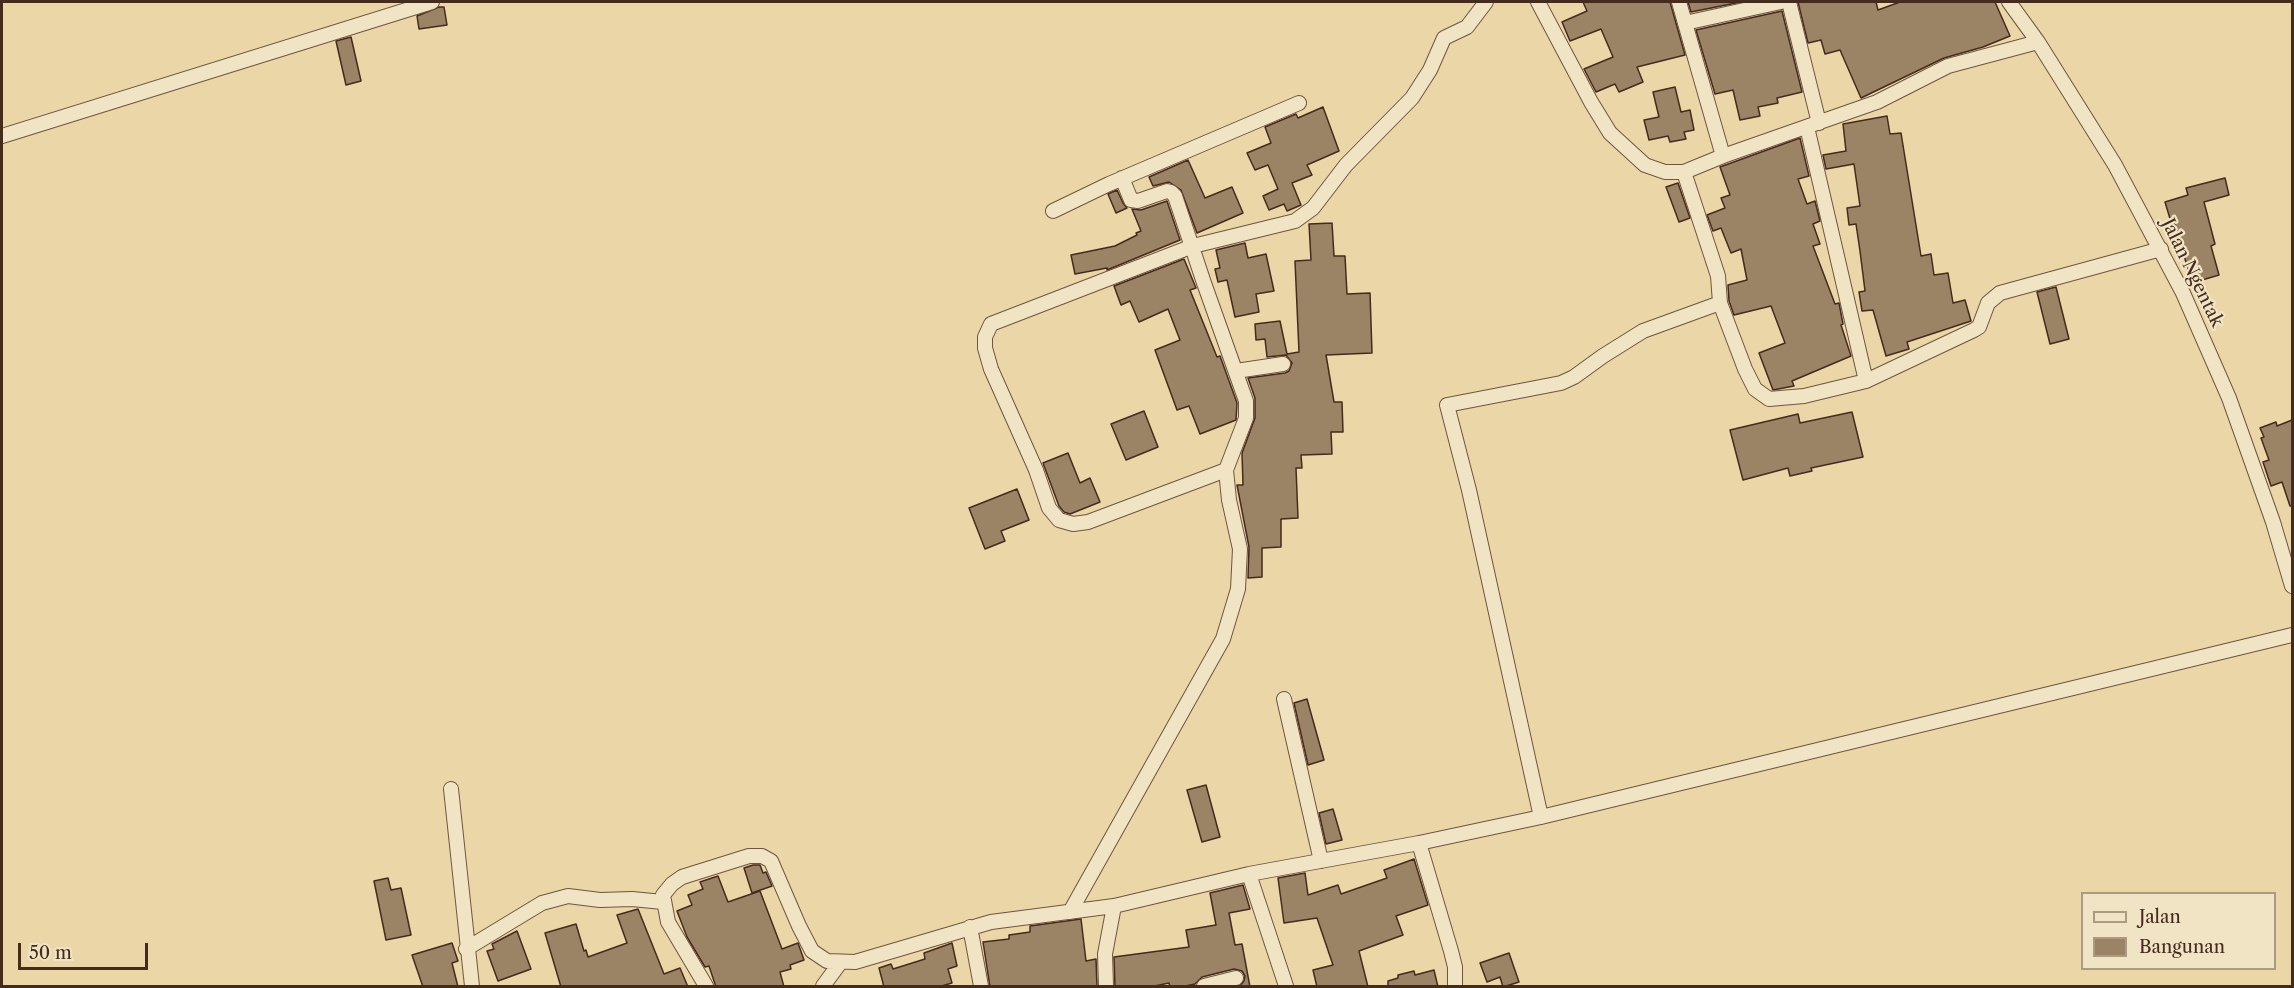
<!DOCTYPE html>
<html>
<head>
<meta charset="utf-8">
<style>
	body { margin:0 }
	#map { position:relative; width:2294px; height:988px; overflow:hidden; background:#ead6a6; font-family:"Libre Caslon Text",serif }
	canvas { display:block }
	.frame { position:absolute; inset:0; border:3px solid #452a1e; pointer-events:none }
	.legend { position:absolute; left:2081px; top:892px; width:195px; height:78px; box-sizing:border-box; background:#f1e4c5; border:2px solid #ac9a82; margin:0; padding:8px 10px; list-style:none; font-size:18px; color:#452a1e }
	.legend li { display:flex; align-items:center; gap:12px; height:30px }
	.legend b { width:30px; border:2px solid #ac9a82 }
	.scale { position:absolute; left:18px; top:943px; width:130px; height:27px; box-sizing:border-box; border:3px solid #452a1e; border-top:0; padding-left:8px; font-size:18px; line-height:21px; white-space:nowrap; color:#452a1e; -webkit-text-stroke:4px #f1e4c5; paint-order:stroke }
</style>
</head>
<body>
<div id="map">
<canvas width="2294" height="988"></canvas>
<div class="frame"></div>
<ul class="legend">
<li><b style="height:8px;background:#f1e4c5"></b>Jalan</li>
<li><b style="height:16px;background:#9b8365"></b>Bangunan</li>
</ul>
<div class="scale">50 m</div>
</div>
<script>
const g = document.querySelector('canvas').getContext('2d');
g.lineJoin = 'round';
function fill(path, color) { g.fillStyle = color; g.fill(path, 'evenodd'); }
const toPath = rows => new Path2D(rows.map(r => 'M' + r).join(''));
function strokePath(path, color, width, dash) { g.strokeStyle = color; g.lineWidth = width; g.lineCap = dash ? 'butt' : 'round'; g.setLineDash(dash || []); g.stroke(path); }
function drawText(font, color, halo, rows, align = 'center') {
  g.font = font + ' "Libre Caslon Text",serif'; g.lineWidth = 4.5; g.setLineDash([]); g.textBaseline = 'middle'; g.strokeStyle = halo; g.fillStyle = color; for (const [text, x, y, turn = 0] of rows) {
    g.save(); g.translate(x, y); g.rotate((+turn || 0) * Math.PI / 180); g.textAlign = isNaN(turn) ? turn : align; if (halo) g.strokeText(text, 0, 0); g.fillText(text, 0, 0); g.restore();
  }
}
const building = toPath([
	[1583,2,1670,2,1685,55,1637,67,1643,82,1619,92,1615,84,1596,92,1584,69,1613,57,1601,29,1570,41,1562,22,1587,11,1583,2],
	[1688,2,1741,2,1691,12,1688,2],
	[1798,2,1876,2,1878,10,1900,2,1995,2,2010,36,1983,47,1944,58,1861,98,1840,50,1825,54,1821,40,1808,43,1798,2],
	[439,7,444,7,447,25,419,29,417,16,439,7],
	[1782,11,1802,92,1777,98,1778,103,1758,107,1760,116,1740,120,1733,90,1715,94,1696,30,1782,11],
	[351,37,361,81,346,85,336,41,351,37],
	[1675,87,1681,112,1690,110,1694,130,1684,132,1686,139,1670,142,1668,136,1649,140,1644,120,1659,117,1653,92,1675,87],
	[1323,107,1339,151,1307,165,1312,175,1292,183,1301,205,1287,211,1284,204,1269,210,1263,196,1278,189,1268,165,1255,170,1247,153,1271,143,1265,127,1296,114,1298,118,1323,107],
	[1887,116,1890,134,1901,133,1921,256,1931,254,1934,275,1948,273,1953,303,1965,300,1971,321,1907,342,1909,349,1886,356,1873,310,1862,311,1859,292,1865,291,1860,251,1856,224,1849,225,1847,208,1860,206,1854,164,1826,169,1823,155,1846,151,1843,124,1887,116],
	[1800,138,1809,176,1798,179,1807,204,1815,201,1820,221,1813,224,1820,244,1813,246,1835,304,1839,303,1843,324,1841,325,1851,356,1792,381,1794,386,1773,390,1759,353,1785,343,1771,306,1734,315,1729,301,1728,285,1747,280,1741,249,1731,253,1721,228,1713,231,1707,215,1725,208,1721,198,1730,195,1720,167,1800,138],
	[1188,160,1205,198,1232,187,1243,213,1197,233,1181,190,1169,182,1153,186,1149,177,1188,160],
	[2225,178,2229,195,2204,202,2215,244,2211,246,2219,275,2192,283,2174,221,2171,222,2165,202,2188,195,2186,188,2225,178],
	[1678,183,1690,218,1679,222,1666,187,1678,183],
	[1117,190,1123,203,1127,208,1116,213,1108,194,1117,190],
	[1167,201,1180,240,1107,270,1107,268,1075,274,1071,255,1115,246,1137,235,1136,233,1141,231,1132,209,1141,210,1167,201],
	[1332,223,1334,256,1345,256,1347,294,1370,293,1372,353,1326,355,1334,402,1342,402,1343,432,1331,432,1332,454,1301,455,1302,468,1296,468,1298,518,1281,519,1281,547,1262,548,1262,577,1248,578,1249,547,1237,485,1243,485,1242,453,1255,418,1255,398,1248,378,1285,373,1289,371,1292,363,1286,355,1267,357,1265,339,1256,340,1255,324,1280,321,1287,354,1299,352,1295,261,1311,260,1309,224,1332,223],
	[1245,243,1248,258,1266,254,1274,291,1256,294,1259,312,1235,317,1227,280,1218,282,1215,269,1220,268,1216,250,1245,243],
	[1184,259,1196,288,1190,290,1217,357,1220,356,1237,403,1236,420,1200,434,1189,406,1177,410,1155,350,1180,340,1168,309,1139,322,1130,301,1121,305,1114,286,1184,259],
	[2056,287,2069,339,2050,344,2037,292,2056,287],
	[1144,411,1158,447,1126,460,1111,424,1144,411],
	[1852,412,1863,457,1811,468,1812,471,1790,476,1788,468,1743,480,1730,430,1798,414,1800,423,1852,412],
	[2292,420,2292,506,2290,506,2282,482,2271,486,2263,462,2269,460,2261,438,2264,437,2260,428,2276,422,2277,426,2292,420],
	[1068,453,1080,483,1090,478,1100,502,1070,514,1064,512,1059,506,1043,463,1068,453],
	[1017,489,1029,520,1001,531,1005,541,985,549,969,508,1017,489],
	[1307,699,1324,760,1308,765,1294,703,1307,699],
	[1206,785,1220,837,1202,842,1187,790,1206,785],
	[1333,809,1342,840,1326,844,1319,813,1333,809],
	[1414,859,1428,905,1396,916,1403,935,1359,951,1368,987,1317,987,1313,970,1333,965,1317,918,1284,923,1278,878,1305,873,1308,895,1338,885,1341,894,1387,878,1384,870,1414,859],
	[753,865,760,865,763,873,766,872,772,886,752,893,744,868,753,865],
	[718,876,728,902,760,891,782,949,798,943,804,960,790,965,791,969,780,972,784,987,716,987,709,966,705,967,687,937,677,911,692,905,688,895,703,889,700,882,718,876],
	[388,878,391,890,401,888,411,935,386,940,374,881,388,878],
	[1243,885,1250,909,1229,913,1235,945,1242,944,1250,987,1239,987,1244,981,1245,976,1242,971,1234,969,1202,977,1195,984,1181,987,1170,987,1169,983,1150,987,1115,987,1114,957,1189,947,1186,930,1216,925,1210,893,1243,885],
	[638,909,664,974,680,968,688,987,561,987,545,933,576,924,584,951,586,950,588,957,627,943,617,915,638,909],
	[1081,919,1086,961,1096,959,1097,987,990,987,983,942,1009,939,1009,935,1030,932,1030,926,1081,919],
	[517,931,531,969,498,981,487,951,494,949,492,944,517,931],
	[452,943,458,961,452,963,458,987,423,987,412,955,452,943],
	[952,943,957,966,948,969,952,983,938,987,884,987,879,968,891,964,893,969,925,959,924,953,952,943],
	[1509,953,1519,982,1503,987,1500,977,1487,982,1480,963,1509,953],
	[1434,970,1438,987,1388,987,1388,981,1398,978,1398,975,1414,971,1415,975,1434,970]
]);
fill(building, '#9b8365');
strokePath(building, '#452a1e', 1.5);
const minor = toPath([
	[1538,2,1591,102,1610,133,1645,165,1665,172,1684,172],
	[1679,2,1723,156,1877,102,1948,66,2038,42],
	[1789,2,1819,123],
	[2009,2,2038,42,2115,165,2183,293,2229,398,2273,522,2292,586],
	[1685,23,1781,2],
	[1807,127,1866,381],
	[2,136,432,2],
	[1723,156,1684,172,1718,276,1720,303,1745,369,1755,389,1769,399,1804,396,1866,381,1974,330,1979,327,1988,303,2000,293,2161,249],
	[1053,211,1109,184,1299,103],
	[1236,371,1283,364],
	[1226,470,1088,522,1073,524,1059,520,1049,508,1036,470,991,369,985,348,985,337,991,324,1193,246,1295,221,1313,208,1346,165,1412,98,1430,70,1444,38,1467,27,1486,2],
	[1284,699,1321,861],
	[451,789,472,986],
	[1541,817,1469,490,1447,405,1561,383,1574,377,1603,356,1643,331,1720,303],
	[1419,843,1451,951,1455,967,1455,986],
	[1249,874,1286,986],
	[1070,912,1223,639,1238,589,1240,549,1229,500,1226,470,1246,418,1246,401,1204,283,1175,196,1171,192,1167,191,1138,201,1131,200,1122,178],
	[970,927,981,986],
	[466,949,542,903,568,896,600,900,632,899,663,902],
	[706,986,668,922,663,895,672,884,682,877,749,856,762,856,771,861,799,926,812,951,827,961,855,962,991,922,1114,906,1249,874,1419,843,1541,817,2292,635],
	[823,986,840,963],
	[1106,986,1105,954,1114,906],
	[1204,986,1236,978]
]);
strokePath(minor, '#6e5540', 16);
strokePath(minor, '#f1e4c5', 14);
drawText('18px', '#452a1e', '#f1e4c5', [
	["Jalan Ngentak",2192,273,64]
]);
</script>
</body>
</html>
